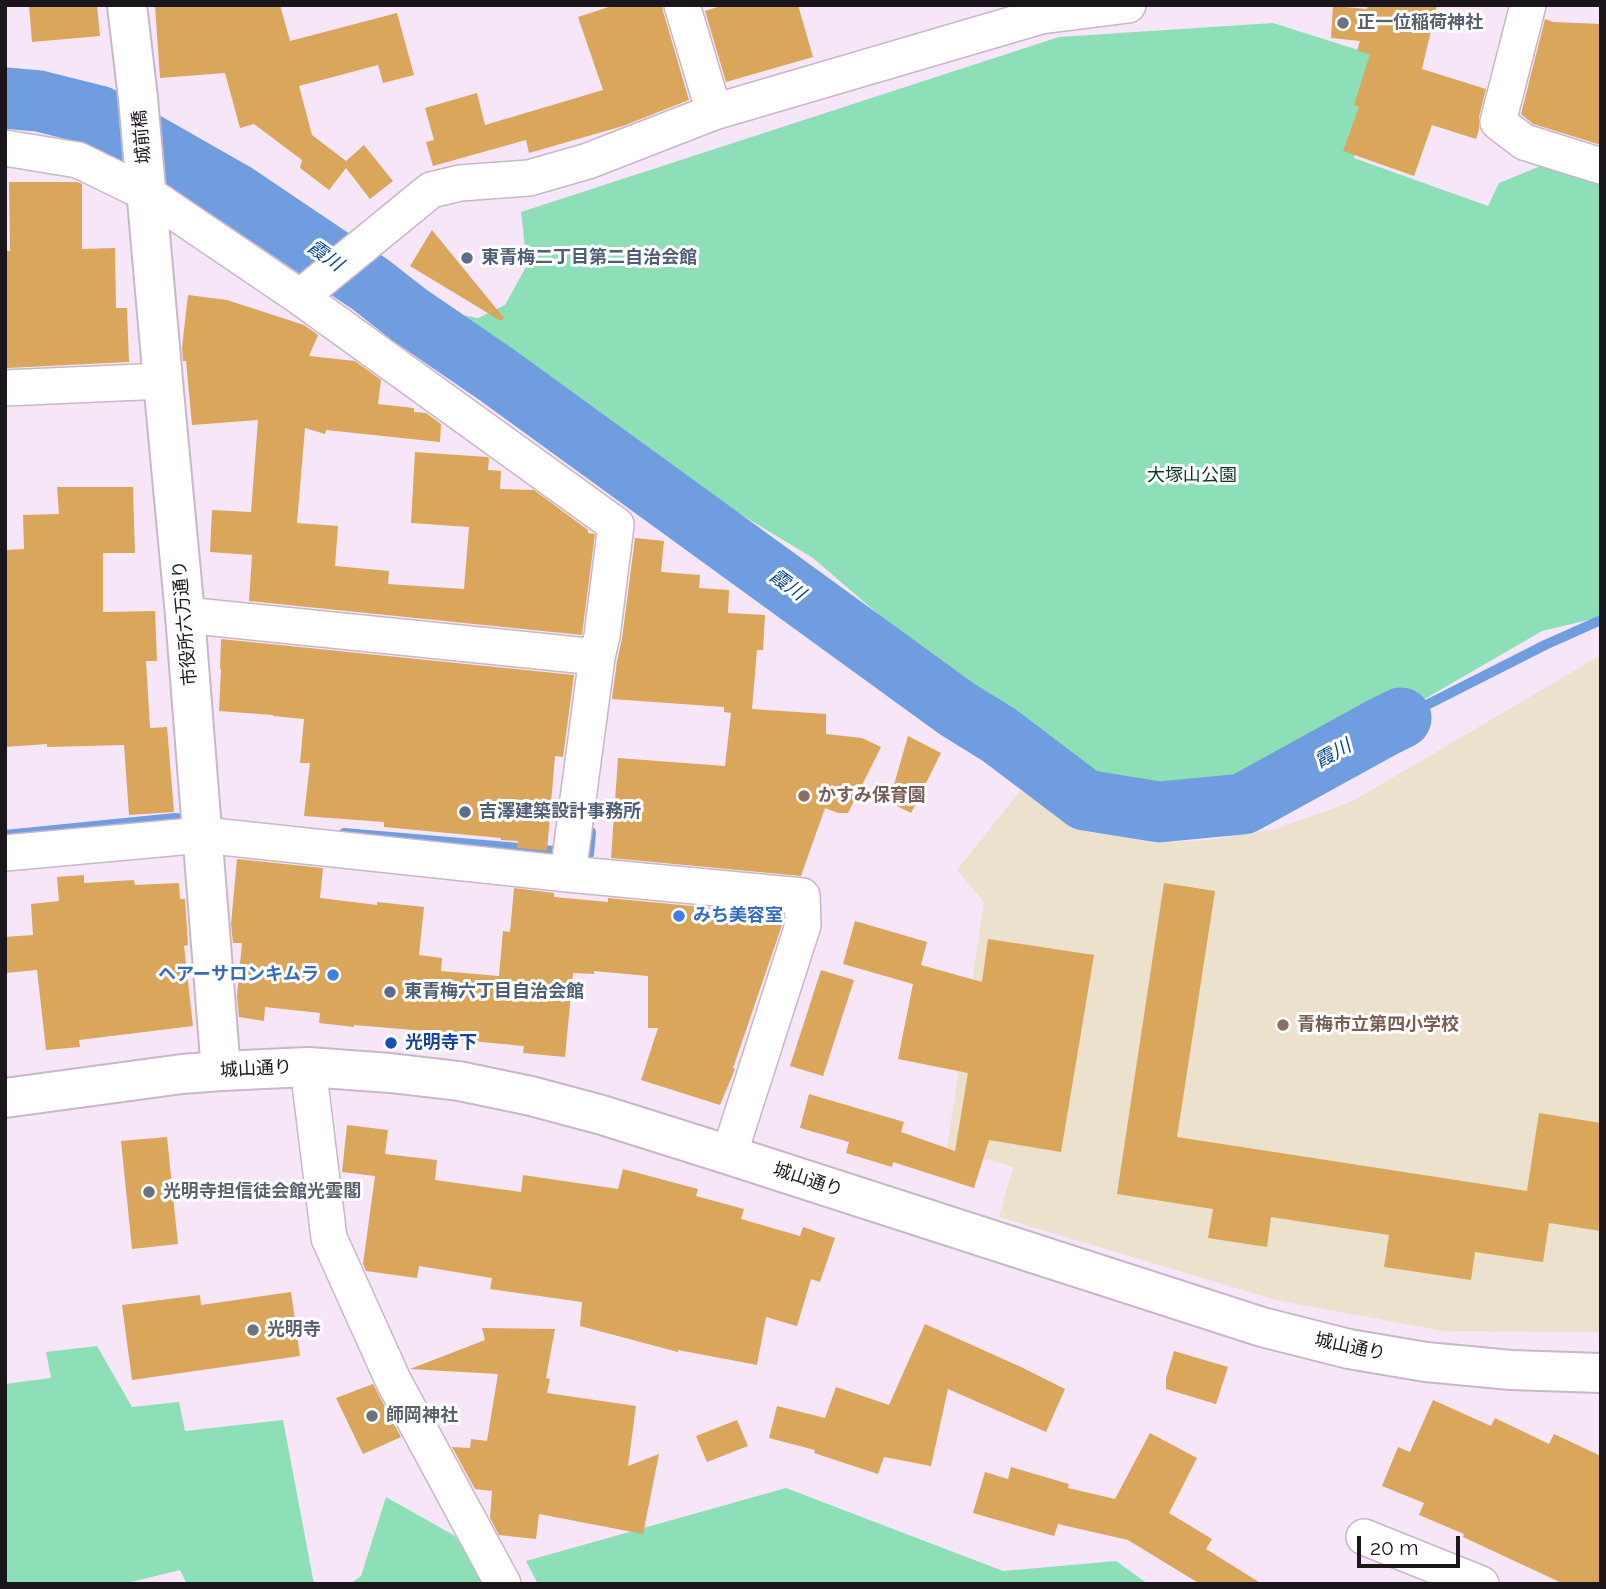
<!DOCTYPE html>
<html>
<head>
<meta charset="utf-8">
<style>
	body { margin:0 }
	#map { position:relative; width:1606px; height:1589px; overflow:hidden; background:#f6e6f8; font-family:Raleway,sans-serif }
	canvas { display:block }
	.frame { position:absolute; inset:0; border:7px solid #1b161c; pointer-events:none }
	.scale { position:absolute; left:1357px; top:1536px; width:103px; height:32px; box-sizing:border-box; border:4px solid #1b161c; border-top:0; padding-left:9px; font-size:21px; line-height:24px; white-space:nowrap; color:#1b161c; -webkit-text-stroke:5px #fff; paint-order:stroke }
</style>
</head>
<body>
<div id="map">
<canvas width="1606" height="1589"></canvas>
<div class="frame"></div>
<div class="scale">20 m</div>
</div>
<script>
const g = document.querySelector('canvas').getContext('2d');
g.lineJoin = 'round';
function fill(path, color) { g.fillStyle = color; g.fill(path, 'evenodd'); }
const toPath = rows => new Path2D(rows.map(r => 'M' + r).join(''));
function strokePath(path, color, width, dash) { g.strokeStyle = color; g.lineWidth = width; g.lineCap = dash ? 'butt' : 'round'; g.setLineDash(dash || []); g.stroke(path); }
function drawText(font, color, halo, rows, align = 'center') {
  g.font = font + ' Raleway,"Noto Sans JP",sans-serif'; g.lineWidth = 6; g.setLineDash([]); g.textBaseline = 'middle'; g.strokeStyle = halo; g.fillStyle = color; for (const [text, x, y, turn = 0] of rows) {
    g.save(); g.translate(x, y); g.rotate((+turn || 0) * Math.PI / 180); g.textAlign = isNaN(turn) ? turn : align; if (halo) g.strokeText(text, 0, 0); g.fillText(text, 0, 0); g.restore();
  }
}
fill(toPath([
	[1601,655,1601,1332,1443,1331,1276,1300,999,1217,1013,1167,947,1148,984,902,957,870,1020,791,1091,829,1151,843,1207,840,1276,829,1353,801]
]), '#ebe1cc');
fill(toPath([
	[1273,23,1374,55,1354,158,1488,206,1499,183,1553,161,1601,179,1601,617,1542,631,1228,813,1159,812,1086,793,813,558,434,329,445,312,478,318,505,305,527,265,521,212,1059,37],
	[97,1346,132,1407,179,1402,185,1431,283,1420,314,1584,187,1584,180,1570,123,1584,5,1584,5,1384,51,1378,46,1352],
	[786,1488,1003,1571,1116,1561,1148,1584,538,1584,526,1561],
	[386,1497,455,1536,484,1584,350,1584,361,1576]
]), '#8cdfb7');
strokePath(toPath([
	[1401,718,1545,645,1601,620],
	[344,833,589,854,591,832],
	[5,835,175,818,196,820]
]), '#709ddf', 10);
strokePath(toPath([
	[5,98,39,101,99,116,236,194,371,285,408,314,497,375,957,709,999,735,1085,800,1159,812,1243,804,1381,728,1401,718]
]), '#709ddf', 61);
fill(toPath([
	[29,5,97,5,100,36,32,42],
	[155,5,280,5,290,41,397,13,414,75,383,83,378,65,299,86,312,135,346,161,364,145,393,181,370,199,346,168,329,190,300,168,302,160,254,124,240,128,225,73,160,78],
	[615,5,662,5,663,11,689,100,623,126,529,153,526,140,433,166,426,142,434,140,425,108,477,93,485,125,603,90,578,17],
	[724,5,798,5,813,57,726,82,705,11],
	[1368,5,1437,5,1422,69,1486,89,1479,117,1479,129,1476,139,1432,125,1414,176,1343,151,1359,107,1354,105,1370,54,1357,51,1360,41,1331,38,1333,6,1367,9],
	[1545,19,1553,22,1601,24,1601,145,1533,124,1521,114],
	[9,182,77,182,82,184,82,249,115,248,116,308,127,308,129,362,7,368,5,251,10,251],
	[432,230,504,318,501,321,410,266],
	[188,295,227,300,304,325,318,335,309,356,355,361,381,380,378,404,414,408,414,412,426,413,441,424,440,442,326,430,325,434,305,428,297,523,338,526,335,566,389,571,388,584,464,589,469,527,411,523,415,452,487,457,489,458,488,470,501,471,500,489,534,490,588,530,588,533,595,534,582,635,249,601,252,555,210,552,212,510,251,512,258,420,192,425,186,361,183,361,182,347],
	[57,487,133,487,135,553,103,553,103,612,155,611,157,661,146,661,150,728,167,727,174,812,129,815,124,745,47,747,47,744,5,747,5,550,24,549,23,515,59,514],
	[635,538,664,541,661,572,700,575,699,588,729,590,728,613,765,615,763,650,757,650,752,709,826,714,826,734,862,738,881,747,848,813,838,813,825,808,801,876,611,858,618,758,725,766,731,713,724,712,724,707,612,699,617,661,622,639],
	[221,639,574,675,563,757,555,756,547,851,517,848,518,841,501,840,501,838,384,827,384,822,304,816,310,763,300,763,304,719,273,716,273,715,219,711,221,669,220,669],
	[908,736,941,753,911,813,889,802],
	[237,859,323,868,320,898,377,905,377,902,424,907,419,955,442,958,441,971,499,976,503,931,510,932,514,888,554,893,554,897,608,902,608,898,766,913,783,919,783,922,733,1068,735,1069,720,1105,641,1080,658,1028,648,1028,648,976,594,971,594,974,573,973,565,1057,523,1053,524,1046,439,1038,440,1034,424,1034,425,1031,354,1025,354,1027,319,1023,320,1013,265,1007,264,1021,239,1017,237,996,242,943,233,943,231,924],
	[84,875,84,883,134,880,135,885,179,883,180,899,185,899,188,945,184,946,193,1026,79,1040,80,1047,46,1050,37,970,5,973,5,937,33,935,31,904,59,901,57,877],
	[1164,883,1215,891,1177,1137,1527,1191,1539,1113,1601,1123,1601,1231,1549,1223,1543,1262,1475,1252,1471,1280,1384,1267,1389,1235,1271,1217,1267,1247,1208,1238,1213,1209,1117,1194],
	[855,921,927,942,921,965,982,982,988,939,1094,955,1061,1152,989,1140,974,1188,893,1162,892,1167,846,1153,849,1142,800,1128,809,1094,904,1122,901,1132,955,1151,968,1073,898,1059,913,984,843,964],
	[821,970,854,980,823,1076,790,1066],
	[347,1125,388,1130,385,1154,437,1160,435,1180,521,1192,523,1175,618,1189,623,1169,698,1189,696,1196,744,1209,741,1219,800,1236,803,1227,835,1238,820,1282,811,1279,797,1326,766,1317,757,1365,678,1350,678,1352,580,1326,582,1302,490,1289,492,1278,419,1266,417,1278,366,1271,363,1264,375,1176,342,1172],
	[167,1137,178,1244,132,1249,121,1141],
	[291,1292,300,1356,132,1380,122,1305,200,1295,201,1305],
	[925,1324,1021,1367,1065,1389,1046,1432,948,1389,931,1466,884,1457,878,1474,814,1453,815,1450,769,1438,777,1406,825,1418,836,1387,889,1405],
	[482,1328,555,1329,546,1378,550,1379,547,1393,636,1406,628,1466,659,1454,643,1534,539,1514,536,1539,499,1535,490,1518,492,1491,475,1489,452,1447,470,1448,471,1439,487,1441,498,1374,410,1369,485,1340],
	[1174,1351,1228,1367,1216,1404,1166,1389,1166,1378],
	[373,1384,401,1437,363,1454,336,1398],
	[1433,1400,1491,1426,1495,1418,1549,1444,1554,1434,1601,1456,1601,1584,1564,1584,1463,1537,1464,1534,1419,1515,1424,1503,1382,1486,1398,1447,1410,1452],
	[737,1420,748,1446,707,1462,696,1436],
	[1150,1433,1197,1458,1169,1513,1212,1539,1206,1549,1262,1584,1200,1584,1128,1540,1058,1524,1054,1536,973,1513,985,1472,1008,1479,1011,1467,1069,1484,1068,1488,1115,1499]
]), '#d9a65c');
const street = toPath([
	[682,5,714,112],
	[1528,5,1498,122,1524,142,1601,166],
	[5,148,78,160,148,194,300,297,616,525,602,636,597,657,568,874],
	[300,297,431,190,460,183,529,178,588,161,714,112,1041,16,1128,5],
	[5,388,163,381],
	[185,615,597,657],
	[5,853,203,835,568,874,802,896,803,925,729,1155],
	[308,1067,329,1238,393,1380,503,1584],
	[1364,1537,1481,1584]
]);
const secondary = toPath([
	[127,5,138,98,163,381,185,615,221,1071],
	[5,1098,182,1074,221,1071,308,1067,390,1073,459,1081,531,1096,602,1115,729,1155,1262,1327,1349,1349,1426,1362,1511,1370,1601,1373]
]);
strokePath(street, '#c7b7c8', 38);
strokePath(secondary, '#c7b7c8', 42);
strokePath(street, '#fff', 35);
strokePath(secondary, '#fff', 38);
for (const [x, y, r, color] of [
	[1343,23,7,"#6b7280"],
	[467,258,7,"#5c6f8a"],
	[804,796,7,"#8d6e63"],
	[465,812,7,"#5c6f8a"],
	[679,916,7,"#3f7fe0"],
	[333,975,7,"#3f7fe0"],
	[390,992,7,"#5c6f8a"],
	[1283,1025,7,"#8d6e63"],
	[391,1043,7,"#1a4fb4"],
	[149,1192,7,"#6b7280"],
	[253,1330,7,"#6b7280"],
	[372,1416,7,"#6b7280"]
]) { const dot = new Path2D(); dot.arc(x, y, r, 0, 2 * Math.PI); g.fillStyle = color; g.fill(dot); strokePath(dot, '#fff', 2.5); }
drawText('bold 18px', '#5b616d', '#fff', [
	["正一位稲荷神社",1357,23],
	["光明寺担信徒会館光雲閣",163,1192],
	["光明寺",267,1330],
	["師岡神社",386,1416]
], 'left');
drawText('18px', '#1b161c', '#fff', [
	["城前橋",142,137,-95],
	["市役所六万通り",185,623,-95],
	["城山通り",256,1069,-3],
	["城山通り",808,1180,18],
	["城山通り",1350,1347,12]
]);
drawText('bold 18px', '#4e5e75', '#fff', [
	["東青梅二丁目第二自治会館",481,258],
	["吉澤建築設計事務所",479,812],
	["東青梅六丁目自治会館",404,992]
], 'left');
drawText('18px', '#0d3726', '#fff', [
	["大塚山公園",1192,476]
]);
drawText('bold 18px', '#785e54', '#fff', [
	["かすみ保育園",818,796],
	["青梅市立第四小学校",1297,1025]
], 'left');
drawText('bold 18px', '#366cbe', '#fff', [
	["みち美容室",693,916],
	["ヘアーサロンキムラ",319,975,"right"]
], 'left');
drawText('bold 18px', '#164399', '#fff', [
	["光明寺下",405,1043]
], 'left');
drawText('italic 19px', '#05428f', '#fff', [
	["霞川",325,256,35],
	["霞川",787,585,36],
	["霞川",1333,754,-29]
]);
</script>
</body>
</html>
